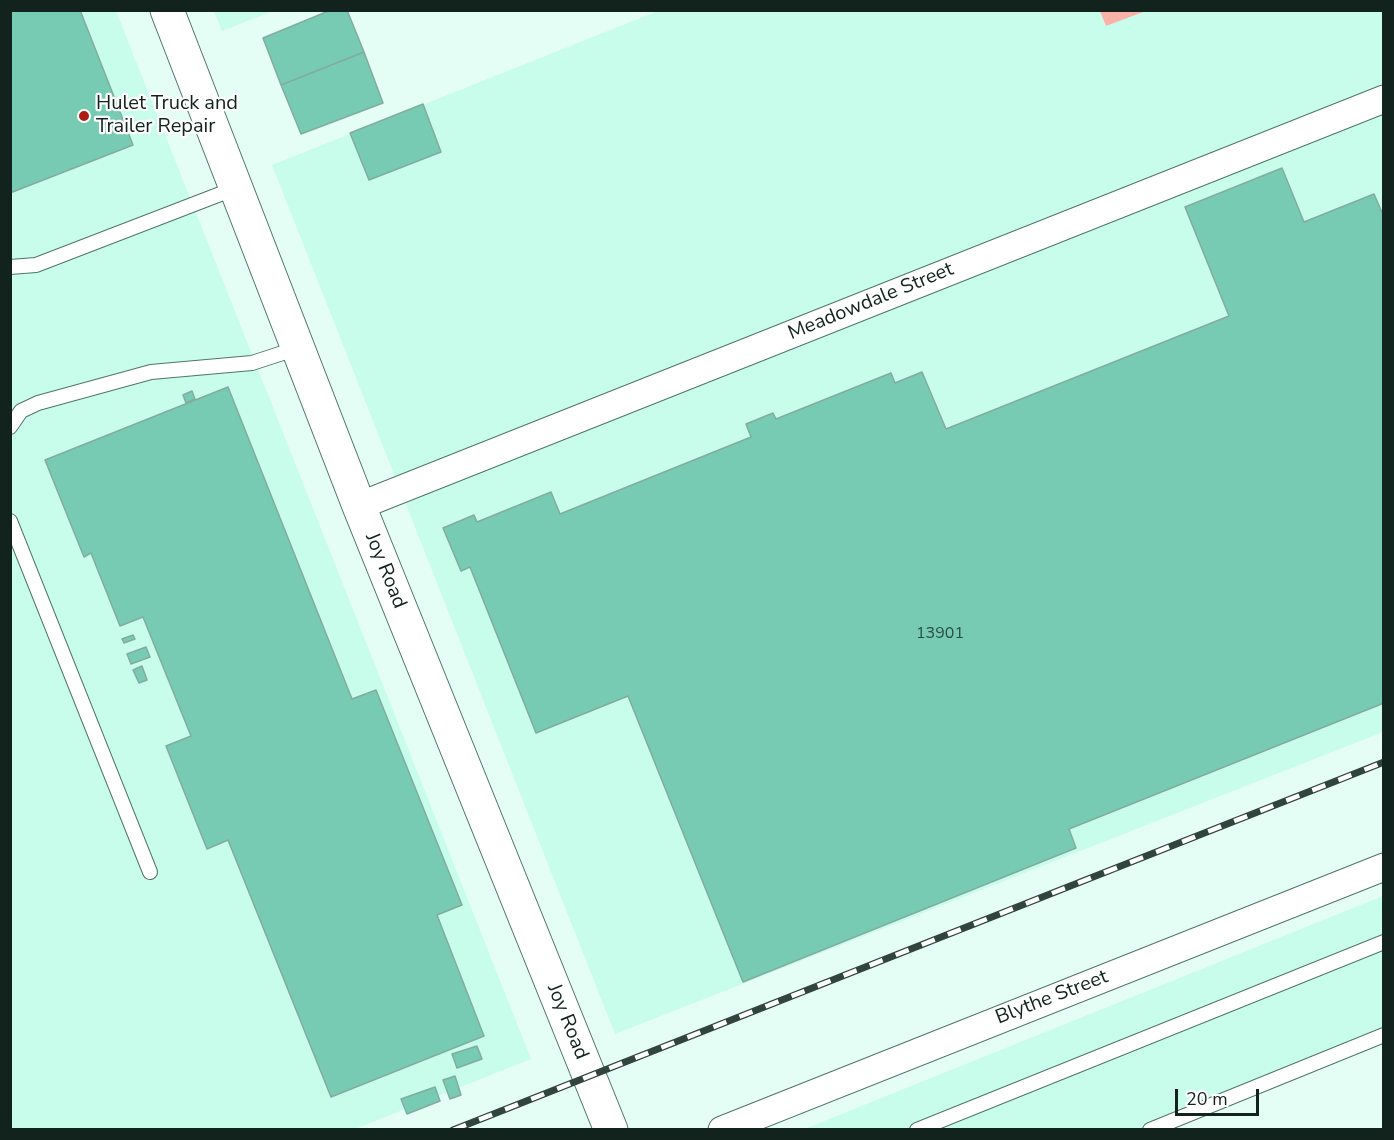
<!DOCTYPE html>
<html>
<head>
<meta charset="utf-8">
<style>
	body { margin:0 }
	#map { position:relative; width:1394px; height:1140px; overflow:hidden; background:#e4fef5; font-family:"Nunito Sans",sans-serif }
	canvas { display:block }
	.frame { position:absolute; inset:0; border:12px solid #12221d; pointer-events:none }
	.scale { position:absolute; left:1175px; top:1089px; width:84px; height:27px; box-sizing:border-box; border:3px solid #12221d; border-top:0; padding-left:8px; font-size:18px; line-height:21px; white-space:nowrap; color:#12221d; -webkit-text-stroke:4px #fff; paint-order:stroke }
</style>
</head>
<body>
<div id="map">
<canvas width="1394" height="1140"></canvas>
<div class="frame"></div>
<div class="scale">20 m</div>
</div>
<script>
const g = document.querySelector('canvas').getContext('2d');
g.lineJoin = 'round';
function fill(path, color) { g.fillStyle = color; g.fill(path, 'evenodd'); }
const toPath = rows => new Path2D(rows.map(r => 'M' + r).join(''));
function strokePath(path, color, width, dash) { g.strokeStyle = color; g.lineWidth = width; g.lineCap = dash ? 'butt' : 'round'; g.setLineDash(dash || []); g.stroke(path); }
function drawText(font, color, halo, rows, align = 'center') {
  g.font = font + ' "Nunito Sans",sans-serif'; g.lineWidth = 4.5; g.setLineDash([]); g.textBaseline = 'middle'; g.strokeStyle = halo; g.fillStyle = color; for (const [text, x, y, turn = 0] of rows) {
    g.save(); g.translate(x, y); g.rotate((+turn || 0) * Math.PI / 180); g.textAlign = isNaN(turn) ? turn : align; if (halo) g.strokeText(text, 0, 0); g.fillText(text, 0, 0); g.restore();
  }
}
fill(toPath([
	[1100,10,1106,26,1146,11,1383,11,1383,732,615,1034,272,165,658,11],
	[10,11,116,11,531,1059,355,1129,11,1129],
	[214,11,273,11,222,31],
	[1383,896,1383,1032,1140,1129,802,1130]
]), '#c8fceb');
fill(toPath([
	[1100,11,1146,11,1106,26]
]), '#f8b2a8');
const building = toPath([
	[10,10,80,10,133,145,10,193,10,10],
	[331,10,347,10,364,52,281,85,263,38,331,10],
	[364,52,383,103,301,134,281,85,364,52],
	[423,104,441,152,369,180,350,133,423,104],
	[1282,168,1304,222,1374,194,1384,217,1384,703,1069,829,1076,848,743,982,628,696,536,733,470,567,461,571,443,528,474,515,477,522,551,492,560,514,751,437,746,424,773,413,776,419,891,373,895,383,922,372,946,429,1229,316,1185,207,1282,168],
	[228,387,352,699,376,690,462,905,437,915,484,1036,331,1097,228,840,207,849,166,746,191,736,143,617,120,626,91,553,84,557,45,460,228,387],
	[192,391,195,399,186,403,183,395,192,391],
	[133,635,135,639,124,643,122,639,133,635],
	[146,647,150,657,131,664,127,654,146,647],
	[142,666,147,680,139,683,133,670,142,666],
	[477,1046,482,1059,457,1068,452,1054,477,1046],
	[455,1076,461,1095,450,1099,443,1080,455,1076],
	[435,1087,440,1101,407,1114,401,1099,435,1087]
]);
fill(building, '#77cbb2');
strokePath(building, '#83ac9e', 1.5);
const lane = toPath([
	[10,267,36,265,236,188],
	[10,427,21,411,38,403,151,372,252,363,298,348],
	[10,521,150,872],
	[917,1130,1384,942],
	[1150,1130,1384,1035]
]);
const street = toPath([
	[359,506,1384,99],
	[722,1130,1384,867]
]);
const secondary = toPath([
	[167,10,359,506,611,1130]
]);
strokePath(lane, '#4f7569', 16);
strokePath(street, '#4f7569', 29);
strokePath(secondary, '#4f7569', 35);
strokePath(lane, '#fff', 14);
strokePath(street, '#fff', 27);
strokePath(secondary, '#fff', 33);
const rail = toPath([
	[453,1130,1384,762]
]);
strokePath(rail, '#32443e', 7);
strokePath(rail, '#fff', 4.5, [14]);
for (const [x, y, r, color] of [
	[84,116,6,"#ad1c17"]
]) { const dot = new Path2D(); dot.arc(x, y, r, 0, 2 * Math.PI); g.fillStyle = color; g.fill(dot); strokePath(dot, '#fff', 2); }
drawText('16px', '#2b4c42', null, [
	["13901",940,634]
]);
drawText('20px', '#12221d', '#fff', [
	["Hulet Truck and",96,104],
	["Trailer Repair",96,127]
], 'left');
drawText('20px', '#12221d', '#fff', [
	["Meadowdale Street",871,302,-22],
	["Joy Road",385,571,68],
	["Blythe Street",1052,998,-21],
	["Joy Road",567,1022,68]
]);
</script>
</body>
</html>
